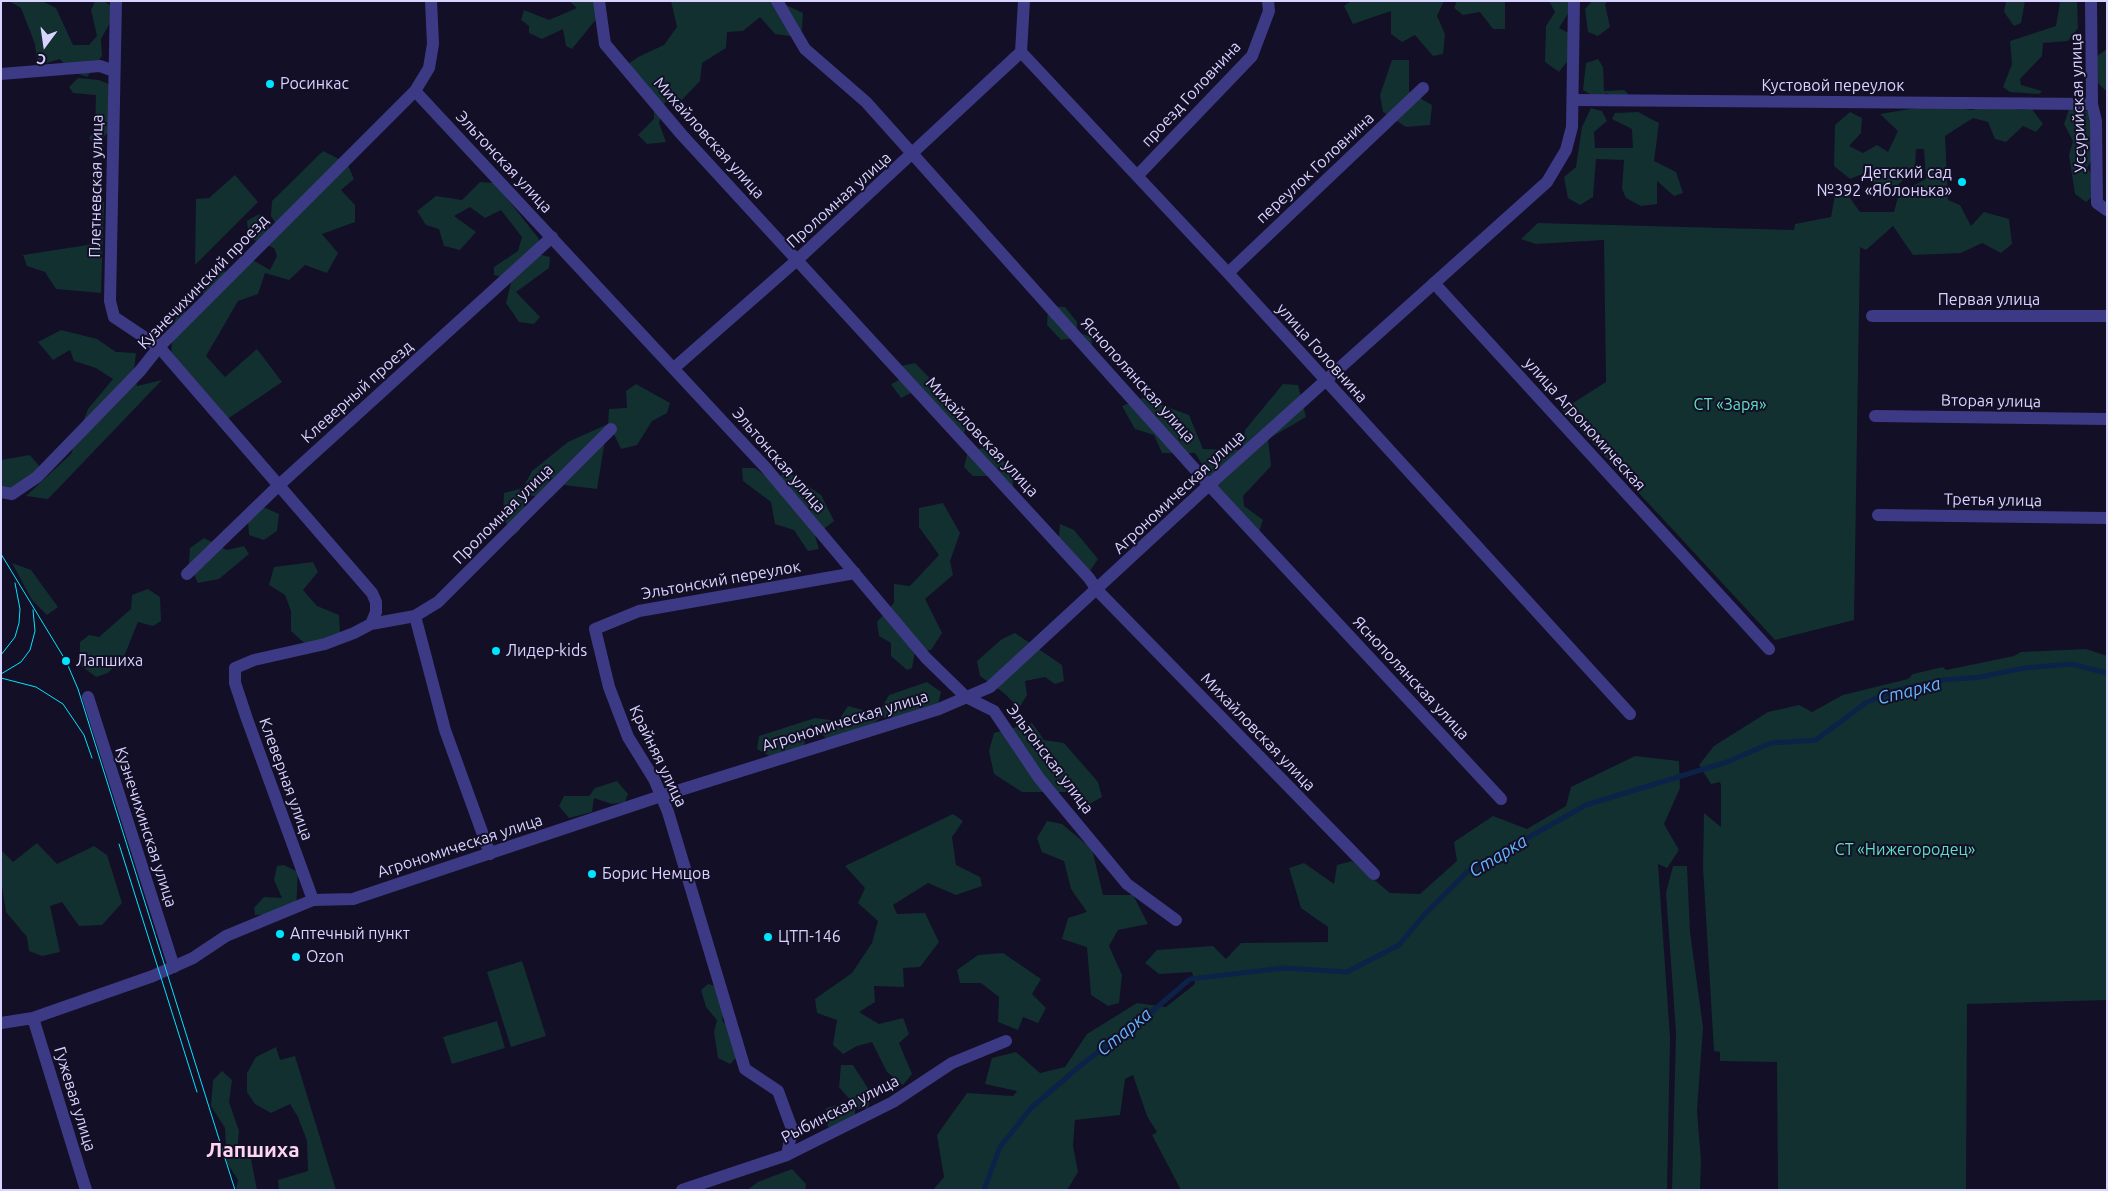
<!DOCTYPE html>
<html>
<head>
<meta charset="utf-8">
<style>
	body { margin:0 }
	#map { position:relative; width:2108px; height:1191px; overflow:hidden; background:#130f26; font-family:Ubuntu,sans-serif }
	canvas { display:block }
	.frame { position:absolute; inset:0; border:2px solid #d9d4ff; pointer-events:none }
	.north { position:absolute; left:20px; top:20px; width:50px; height:50px; -webkit-text-stroke:4px #130f26; paint-order:stroke; rotate:194deg; font-size:14px; font-weight:700; line-height:20px; text-align:center; color:#d9d4ff }
	.north::after { content:''; display:block; margin:auto; width:18px; height:22px; background:#d9d4ff; clip-path:polygon(50% 0,100% 100%,50% 72%,0 100%) }
</style>
</head>
<body>
<div id="map">
<canvas width="2108" height="1191"></canvas>
<div class="frame"></div>
<div class="north">С</div>
</div>
<script>
const g = document.querySelector('canvas').getContext('2d');
g.lineJoin = 'round';
function fill(path, color) { g.fillStyle = color; g.fill(path, 'evenodd'); }
const toPath = rows => new Path2D(rows.map(r => 'M' + r).join(''));
function strokePath(path, color, width, dash) { g.strokeStyle = color; g.lineWidth = width; g.lineCap = dash ? 'butt' : 'round'; g.setLineDash(dash || []); g.stroke(path); }
function drawText(font, color, halo, rows, align = 'center') {
  g.font = font + ' Ubuntu,sans-serif'; g.lineWidth = 4; g.setLineDash([]); g.textBaseline = 'middle'; g.strokeStyle = halo; g.fillStyle = color; for (const [text, x, y, turn = 0] of rows) {
    g.save(); g.translate(x, y); g.rotate((+turn || 0) * Math.PI / 180); g.textAlign = isNaN(turn) ? turn : align; if (halo) g.strokeText(text, 0, 0); g.fillText(text, 0, 0); g.restore();
  }
}
fill(toPath([
	[9,1,42,1,56,8,73,45,89,45,97,36,91,10,95,1,104,1,112,7,111,21,101,39,102,56,87,77,69,70,60,59,47,63,37,62,35,44,21,8],
	[569,1,595,1,598,17,572,49,566,46,563,29,542,39,529,33,529,26,521,20,524,10,549,20,577,8],
	[671,1,784,1,784,4,803,13,802,30,790,36,775,34,760,17,743,31,727,32,726,48,702,63,700,81,678,104,665,102,659,123,666,142,647,144,638,135,654,119,654,94,621,69,638,57,664,45,677,27],
	[1351,1,1444,1,1437,16,1445,34,1443,54,1433,56,1415,35,1402,42,1391,34,1391,11,1353,24,1344,6],
	[1457,1,1505,1,1505,29,1493,29,1480,12,1463,15,1454,8],
	[1549,1,1576,1,1559,28,1569,33,1570,58,1559,72,1545,62,1546,26,1555,12],
	[1592,1,1608,1,1605,4,1610,27,1598,36,1588,32,1585,9],
	[2006,1,2025,1,2021,23,2014,26,2004,12],
	[2056,1,2077,1,2078,28,2068,41,2043,43,2042,56,2020,79,2021,85,2042,91,2039,94,2010,92,2003,87,2012,64,2010,41,2056,26,2060,3],
	[2107,49,2107,90,2105,90,2095,80,2097,56],
	[1598,59,1603,67,1604,91,1624,90,1632,98,1616,104,1607,93,1598,99,1583,90,1586,63],
	[1392,60,1409,60,1409,92,1432,105,1430,125,1406,127,1383,112,1380,95],
	[78,78,99,80,116,87,119,125,103,137,104,146,97,149,89,138,95,130,96,95,73,93,69,87],
	[2001,105,2018,110,2032,109,2043,124,2036,132,2023,126,2006,142,1995,139,1988,122,1973,118,1945,136,1948,200,1960,205,1971,226,1984,212,2009,219,2012,244,2001,253,1982,243,1961,253,1913,255,1893,226,1866,250,1860,247,1854,620,1775,640,1562,410,1606,382,1604,240,1536,244,1521,239,1538,223,1794,230,1795,224,1831,217,1835,195,1845,191,1860,212,1894,212,1899,193,1926,179,1924,149,1916,149,1915,168,1898,185,1878,188,1865,173,1850,179,1834,166,1835,125,1850,112,1862,118,1861,133,1849,146,1863,153,1877,145,1888,152,1898,131,1880,114,1922,107,1946,106,1971,110],
	[2079,107,2091,113,2094,156,2087,168,2094,177,2095,194,2086,202,2075,194,2069,155,2073,141,2064,124,2069,109],
	[1591,108,1602,111,1607,121,1594,132,1595,148,1633,148,1632,129,1612,119,1615,113,1638,112,1659,123,1654,161,1676,172,1683,193,1674,196,1657,181,1657,204,1641,206,1626,198,1622,189,1624,160,1596,159,1593,197,1580,205,1568,198,1564,177,1576,167,1582,127],
	[323,151,347,163,354,179,341,190,355,205,355,222,322,234,338,253,327,273,305,265,289,280,265,273,258,294,238,301,206,356,225,377,257,349,282,382,226,420,171,356,173,328,178,310,198,314,205,305,202,285,218,269,235,275,251,259,270,270,277,256,274,248,249,238,247,221,259,214,275,237,280,230,271,216,272,201],
	[235,175,258,202,195,265,196,199,209,198],
	[480,182,495,183,539,239,537,254,550,257,549,268,516,292,540,317,534,324,519,322,506,303,512,279,494,275,494,267,518,251,522,237,501,210,485,218,470,207,454,216,476,232,460,250,444,246,439,229,426,225,417,211,436,196,462,200],
	[97,200,104,202,101,293,56,289,45,272,27,266,23,255,94,244],
	[1048,306,1065,307,1077,322,1077,332,1091,337,1093,352,1075,338,1061,340,1047,325],
	[61,330,97,339,116,352,136,353,134,371,137,386,162,380,48,499,26,496,71,454,88,409,113,379,96,368,74,361,70,350,53,360,38,342],
	[915,363,970,419,963,435,913,392,901,398,891,384,901,379,901,366],
	[636,384,670,403,667,413,652,421,637,445,621,449,613,432,605,440,597,489,564,485,551,498,526,495,520,530,513,536,503,517,504,493,523,488,532,471,568,442,608,424,609,409,627,408,626,391],
	[1283,384,1298,385,1306,417,1268,439,1271,466,1243,496,1244,506,1263,520,1259,532,1219,491,1195,453,1162,453,1154,435,1135,429,1122,406,1143,398,1189,415,1203,449,1242,450,1245,430],
	[988,447,1013,470,1013,489,990,476,973,476,964,467,968,451],
	[30,455,40,467,18,489,1,492,1,460],
	[742,468,755,468,771,480,788,472,821,495,834,521,815,536,819,549,808,551,794,530,775,524,771,502,743,481],
	[943,503,960,533,950,561,953,575,925,599,942,633,931,650,915,651,912,668,907,670,891,656,891,643,879,636,877,622,894,603,894,584,910,586,939,555,919,527,919,508],
	[261,506,279,514,277,531,264,540,249,535,248,520],
	[1060,524,1074,530,1098,559,1090,571,1058,550],
	[204,538,227,550,244,546,249,554,219,579,198,583,189,564,190,548],
	[313,562,318,572,303,590,317,606,339,615,340,633,312,650,291,631,291,611,285,595,269,585,274,567],
	[12,563,31,570,58,607,47,615,32,600],
	[148,589,160,597,161,621,153,626,138,622,125,654,108,673,96,677,80,665,80,642,89,635,99,637,131,609,132,595],
	[1015,633,1062,665,1064,681,1055,684,1045,677,1025,681,1027,695,1019,708,1004,693,980,676,977,661,1002,639],
	[2086,649,2107,656,2107,1000,1967,1004,1966,1190,1778,1190,1777,1062,1720,1061,1720,1052,1714,1051,1703,867,1704,813,1721,827,1721,786,1720,782,1711,784,1699,765,1714,746,1768,712,1799,705,1812,712,1843,695,1908,679,1913,674,1943,667,1946,670,2014,656,2021,652],
	[927,682,941,692,938,705,898,719,881,717,869,728,828,740,811,724,803,747,771,757,757,749,759,736,815,718,838,721,848,706,878,714,889,695],
	[1032,723,1044,740,1064,743,1098,782,1102,797,1086,806,1070,792,1022,792,994,774,989,751,994,733],
	[1635,756,1679,761,1680,788,1664,824,1679,850,1667,868,1658,864,1670,1038,1667,1190,1181,1190,1152,1135,1157,1132,1147,1116,1133,1075,1125,1079,1120,1115,1075,1120,1073,1146,1078,1172,1067,1190,933,1190,944,1177,937,1135,967,1093,1013,1096,1017,1091,985,1084,992,1058,1016,1052,1040,1073,1065,1067,1087,1034,1137,1003,1166,1007,1195,984,1192,972,1159,974,1145,963,1157,950,1213,946,1226,959,1241,943,1328,942,1328,927,1301,908,1289,868,1304,863,1334,884,1337,865,1352,861,1390,893,1420,894,1457,861,1454,842,1493,816,1527,829,1566,806,1571,787],
	[617,781,628,794,625,802,612,804,594,798,592,812,569,818,559,806,564,796,589,796,595,788],
	[953,814,963,821,952,837,956,865,980,877,982,886,956,895,928,883,893,905,897,914,925,913,939,942,920,967,903,968,904,987,874,986,875,1002,859,1012,879,1024,903,1018,909,1034,899,1043,912,1074,903,1085,887,1072,872,1042,857,1046,843,1054,833,1045,837,1020,817,1013,815,999,852,973,872,943,878,921,858,903,865,888,845,866],
	[1047,821,1062,824,1092,849,1103,895,1133,895,1148,924,1118,930,1109,946,1122,975,1119,1003,1108,1006,1091,995,1087,947,1062,939,1068,918,1087,912,1071,889,1064,861,1042,852,1037,838],
	[37,843,57,864,94,846,107,855,122,903,102,925,79,926,62,902,50,906,60,952,42,956,29,951,27,937,6,912,1,880,1,850,13,862],
	[284,865,298,872,296,909,286,914,255,915,254,908,264,897,282,898,274,880,277,866],
	[1673,866,1687,866,1690,932,1703,1027,1697,1111,1701,1160,1700,1190,1672,1190,1676,1032,1666,893],
	[1003,953,1041,979,1032,994,1046,1008,1038,1023,1023,1017,1018,1030,998,1022,999,997,981,983,960,983,957,970,978,955],
	[522,961,546,1036,511,1047,487,972],
	[708,984,718,987,725,1010,722,1020,732,1033,738,1056,730,1064,718,1058,714,1032,717,1020,706,1007,701,990],
	[497,1021,505,1048,452,1064,443,1037],
	[276,1047,280,1060,295,1056,336,1190,279,1190,278,1180,308,1171,307,1141,298,1117,290,1104,271,1113,255,1104,247,1092,247,1073,256,1057],
	[841,1065,853,1065,871,1093,868,1108,855,1109,855,1126,842,1133,828,1127,826,1108,852,1102,839,1087],
	[222,1071,232,1080,229,1102,239,1131,237,1151,251,1159,257,1190,236,1190,238,1180,227,1163,225,1128,211,1106,213,1080],
	[792,1169,806,1184,805,1190,747,1190,758,1182]
]), '#12302f');
strokePath(toPath([
	[984,1190,1000,1147,1031,1108,1081,1065,1149,1014,1190,979,1284,968,1347,972,1399,945,1424,915,1467,872,1586,805,1727,762,1771,743,1816,740,1867,702,1897,690,1944,680,1980,677,2025,668,2071,664,2107,673]
]), '#0c2248', 5);
strokePath(toPath([
	[116,1,110,301,114,317,159,347,372,593,376,602,376,612,371,624],
	[599,1,605,44,682,135,1089,578,1097,590,1374,874],
	[777,1,805,49,866,102,1209,485,1501,799],
	[1024,1,1021,52,1228,273,1630,714],
	[2091,1,2092,104,2096,121,2097,203,2107,210],
	[1,74,100,66,114,71],
	[415,91,766,468,926,658,966,697,994,711,1039,778,1127,884,1176,920],
	[1574,100,2092,104],
	[1138,175,1252,56,1269,11,1268,1],
	[1228,273,1423,88],
	[1434,283,1769,649],
	[1872,316,2107,316],
	[674,368,797,260,1021,52],
	[1875,416,2107,419],
	[1,492,12,494,37,477,140,371,159,347,415,91,429,68,433,44,431,1],
	[1878,515,2107,518],
	[187,574,278,486,552,237],
	[415,616,445,730,490,854],
	[88,697,174,967],
	[313,900,247,719,235,683,235,668,254,660,325,644,354,633,371,624,415,616,438,602,611,429],
	[787,1155,792,1129,778,1091,745,1069,668,812,654,779,628,737,609,687,595,629,639,611,855,573],
	[682,1190,787,1155,893,1102,952,1063,1006,1041]
]), '#3d3a85', 12);
strokePath(toPath([
	[33,1018,86,1190],
	[1,1023,33,1018,153,976,193,958,226,936,313,900,353,899,661,796,939,709,990,687,1209,485,1547,182,1566,150,1572,127,1574,1]
]), '#3d3a85', 12);
strokePath(toPath([
	[1,554,66,661,78,689,235,1190],
	[1,655,15,637,19,623,20,609,15,583],
	[1,674,21,662,30,650,35,631,33,610],
	[1,678,36,687,63,704,84,735,92,758],
	[119,844,197,1092]
]), '#00e5ff', 1);
for (const [x, y, r, color] of [
	[270,84,5,"#00e5ff"],
	[1962,182,5,"#00e5ff"],
	[496,651,5,"#00e5ff"],
	[66,661,5,"#00e5ff"],
	[592,874,5,"#00e5ff"],
	[280,934,5,"#00e5ff"],
	[768,937,5,"#00e5ff"],
	[296,957,5,"#00e5ff"]
]) { const dot = new Path2D(); dot.arc(x, y, r, 0, 2 * Math.PI); g.fillStyle = color; g.fill(dot); strokePath(dot, '#130f26', 2); }
drawText('16px', '#d9d4ff', '#130f26', [
	["Росинкас",280,84],
	["Детский сад",1952,173,"right"],
	["№392 «Яблонька»",1952,191,"right"],
	["Лидер-kids",506,651],
	["Лапшиха",76,661],
	["Борис Немцов",602,874],
	["Аптечный пункт",290,934],
	["ЦТП-146",778,937],
	["Ozon",306,957]
], 'left');
drawText('16px', '#d9d4ff', '#130f26', [
	["Кустовой переулок",1833,86],
	["проезд Головнина",1191,94,-47],
	["Уссурийская улица",2078,103,-92],
	["Михайловская улица",709,138,48],
	["Эльтонская улица",504,162,47],
	["переулок Головнина",1315,168,-43],
	["Плетневская улица",96,186,-89],
	["Проломная улица",839,200,-42],
	["Кузнечихинский проезд",203,282,-46],
	["Первая улица",1989,300],
	["улица Головнина",1322,353,48],
	["Яснополянская улица",1138,380,48],
	["Клеверный проезд",357,392,-42],
	["Вторая улица",1991,401,1],
	["улица Агрономическая",1585,424,48],
	["Михайловская улица",982,437,47],
	["Эльтонская улица",779,460,49],
	["Агрономическая улица",1179,492,-43],
	["Третья улица",1993,500,1],
	["Проломная улица",503,514,-45],
	["Эльтонский переулок",721,580,-10],
	["Яснополянская улица",1411,678,47],
	["Агрономическая улица",845,721,-17],
	["Михайловская улица",1258,732,46],
	["Крайняя улица",658,756,64],
	["Эльтонская улица",1050,759,53],
	["Клеверная улица",286,779,70],
	["Кузнечихинская улица",146,827,72],
	["Агрономическая улица",460,846,-18],
	["Гужевая улица",75,1099,73],
	["Рыбинская улица",840,1109,-27]
]);
drawText('16px', '#5fe0c0', '#130f26', [
	["СТ «Заря»",1730,405],
	["СТ «Нижегородец»",1905,850]
]);
drawText('italic 18px', '#62b6ff', '#130f26', [
	["Старка",1909,691,-14],
	["Старка",1498,856,-31],
	["Старка",1124,1032,-39]
]);
drawText('bold 21px', '#ffd6f0', '#130f26', [
	["Лапшиха",253,1150]
]);
</script>
</body>
</html>
